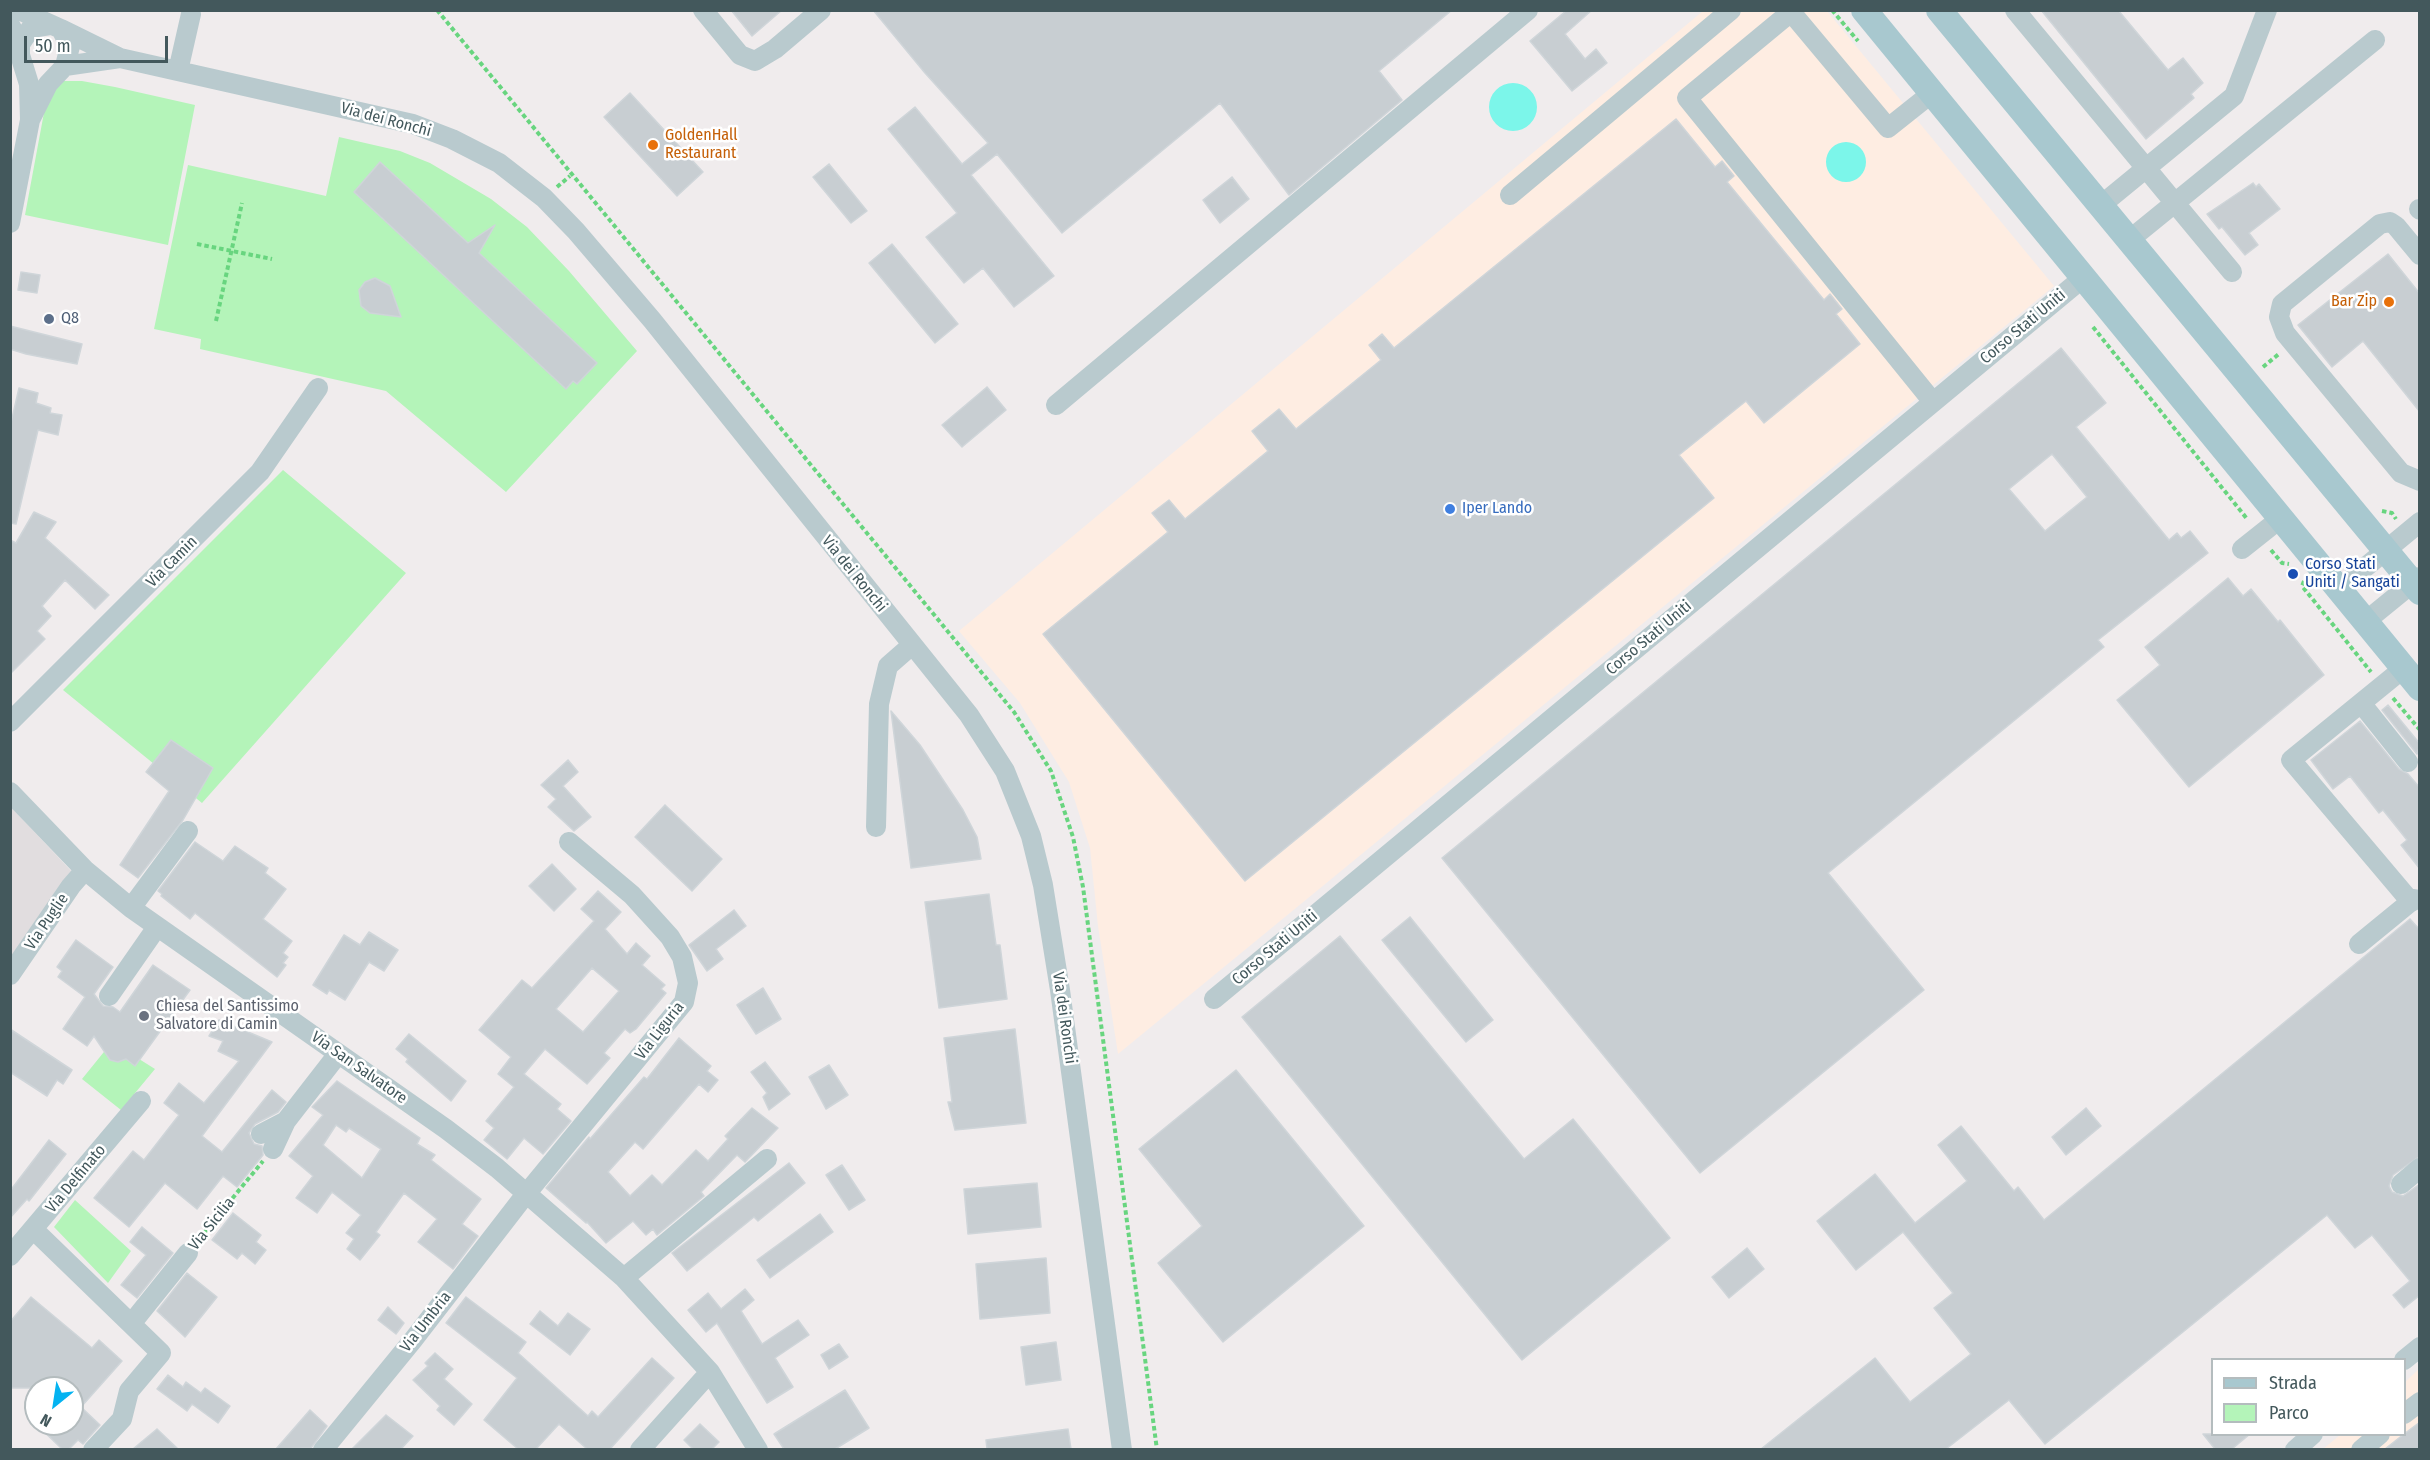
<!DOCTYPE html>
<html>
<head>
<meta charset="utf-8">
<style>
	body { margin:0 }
	#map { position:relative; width:2430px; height:1460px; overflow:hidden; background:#f0eced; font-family:"Fira Sans Condensed",sans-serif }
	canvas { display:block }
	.frame { position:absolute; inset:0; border:12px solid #43585c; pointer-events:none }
	.legend { position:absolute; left:2211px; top:1358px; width:195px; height:78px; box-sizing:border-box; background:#fff; border:2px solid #b4bcbe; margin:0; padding:8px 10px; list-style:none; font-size:18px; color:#43585c }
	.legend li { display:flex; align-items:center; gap:12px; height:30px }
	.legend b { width:30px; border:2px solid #b4bcbe }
	.north { position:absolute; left:24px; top:1376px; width:60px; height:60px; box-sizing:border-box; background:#fff; border:2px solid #b4bcbe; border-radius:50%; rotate:210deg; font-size:16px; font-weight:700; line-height:24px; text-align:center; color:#43585c }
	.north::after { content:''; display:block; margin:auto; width:21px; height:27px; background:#04b3f1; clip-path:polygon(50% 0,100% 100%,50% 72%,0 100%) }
	.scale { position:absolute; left:24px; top:36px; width:144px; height:27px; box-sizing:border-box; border:3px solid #43585c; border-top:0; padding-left:8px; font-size:18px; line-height:21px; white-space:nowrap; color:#43585c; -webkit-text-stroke:4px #fff; paint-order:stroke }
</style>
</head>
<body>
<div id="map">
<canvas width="2430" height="1460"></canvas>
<div class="frame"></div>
<ul class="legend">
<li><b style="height:8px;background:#a8c8cf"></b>Strada</li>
<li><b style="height:16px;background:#b4f4b9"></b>Parco</li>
</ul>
<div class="north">N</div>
<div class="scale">50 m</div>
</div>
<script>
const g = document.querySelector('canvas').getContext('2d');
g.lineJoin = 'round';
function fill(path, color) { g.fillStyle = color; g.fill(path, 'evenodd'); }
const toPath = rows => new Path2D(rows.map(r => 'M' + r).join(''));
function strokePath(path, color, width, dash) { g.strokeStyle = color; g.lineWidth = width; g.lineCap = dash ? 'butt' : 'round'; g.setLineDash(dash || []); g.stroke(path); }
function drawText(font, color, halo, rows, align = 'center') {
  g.font = font + ' "Fira Sans Condensed",sans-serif'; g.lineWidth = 5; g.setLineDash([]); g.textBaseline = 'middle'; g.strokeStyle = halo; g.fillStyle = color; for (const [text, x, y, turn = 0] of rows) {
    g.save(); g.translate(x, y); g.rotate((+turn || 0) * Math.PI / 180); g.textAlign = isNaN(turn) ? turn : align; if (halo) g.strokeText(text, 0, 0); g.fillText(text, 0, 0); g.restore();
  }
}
fill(toPath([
	[1703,11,1827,11,2054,286,1118,1054,1098,926,1090,848,1069,782,1020,703,959,631],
	[2419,1369,2419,1449,2322,1450,2340,1435,2404,1434,2405,1382]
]), '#feede2');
fill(toPath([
	[11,807,75,875,11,964]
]), '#e1dddf');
fill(toPath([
	[63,81,82,81,115,87,195,105,168,245,25,215,48,91],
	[339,137,400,151,430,163,491,199,527,227,569,271,637,351,506,492,386,391,200,349,201,339,154,329,188,165,326,196],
	[283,470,406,573,202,803,63,690],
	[112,1042,155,1069,121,1110,82,1079],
	[75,1200,131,1251,108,1283,54,1227]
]), '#b4f4b9');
fill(toPath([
	'1489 107a24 24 0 1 1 48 0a24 24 0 1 1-48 0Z',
	'1826 162a20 20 0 1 1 40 0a20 20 0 1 1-40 0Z'
]), '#7cf6ea');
const building = toPath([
	[731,10,782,10,752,36,731,10],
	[873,10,1452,10,1379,71,1402,100,1289,195,1220,103,1062,233,997,154,971,175,1054,276,1014,307,983,268,964,283,926,237,957,213,888,129,915,107,962,164,988,143,925,73,873,10],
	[1567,10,1592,10,1565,34,1585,59,1596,49,1607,63,1572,91,1530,41,1567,10],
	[2041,10,2118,10,2168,70,2183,58,2203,83,2191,94,2194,98,2146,139,2041,10],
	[630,93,703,172,677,196,604,117,630,93],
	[1676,119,1715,167,1722,161,1734,176,1727,182,1824,300,1830,294,1842,309,1836,314,1860,344,1764,423,1746,401,1679,455,1714,498,1245,881,1043,634,1168,532,1152,513,1169,500,1185,519,1268,451,1252,431,1279,409,1296,429,1381,360,1369,345,1382,334,1394,348,1676,119],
	[380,162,468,243,495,225,479,253,597,363,577,384,573,381,566,389,354,192,380,162],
	[829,164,867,211,851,223,813,177,829,164],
	[1232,177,1249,199,1220,223,1203,200,1232,177],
	[2253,183,2256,187,2259,184,2280,209,2249,233,2258,245,2245,255,2222,227,2219,229,2207,214,2253,183],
	[892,244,958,324,935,343,869,263,892,244],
	[2388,254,2420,294,2420,412,2363,341,2332,367,2298,325,2388,254],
	[21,272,40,275,37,293,18,290,21,272],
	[375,278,390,286,401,317,370,313,361,306,359,290,365,282,375,278],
	[10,326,82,344,77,364,26,354,10,349,10,326],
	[2061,348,2106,403,2076,427,2169,540,2177,533,2181,538,2190,531,2208,553,2098,640,2104,647,1828,873,1924,990,1700,1173,1442,858,2061,348],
	[2052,454,2087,497,2045,531,2009,489,2052,454],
	[987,387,1006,410,962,447,942,425,987,387],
	[19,388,38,393,36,403,51,408,50,413,62,415,58,435,38,430,16,524,10,523,10,427,19,388],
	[34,512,56,522,45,538,109,595,95,609,65,580,42,606,51,616,37,631,45,639,10,674,10,540,16,543,34,512],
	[2228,578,2243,596,2251,589,2278,622,2280,620,2324,675,2189,787,2117,700,2160,665,2145,647,2228,578],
	[2388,705,2420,744,2417,754,2382,710,2388,705],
	[891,711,920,745,963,810,977,837,981,859,911,868,891,711],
	[2360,721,2399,769,2408,774,2420,788,2420,869,2401,845,2407,840,2383,810,2379,813,2350,776,2333,789,2311,760,2360,721],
	[171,740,213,768,183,820,138,878,120,865,169,791,146,772,171,740],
	[568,760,578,772,563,786,591,817,574,831,548,807,556,799,541,785,568,760],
	[665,805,722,859,692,891,635,837,665,805],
	[195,842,223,861,235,846,268,868,265,873,286,889,263,919,292,941,283,953,288,957,283,963,286,965,277,977,195,913,190,919,161,896,162,894,158,891,195,842],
	[552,864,576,889,554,911,529,886,552,864],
	[598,891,621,912,605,929,627,954,636,943,650,956,642,965,665,985,661,989,666,993,636,1029,630,1033,625,1029,604,1053,610,1058,587,1084,545,1049,524,1074,561,1104,557,1109,571,1121,543,1154,524,1138,507,1159,484,1140,494,1128,486,1121,514,1087,498,1074,511,1057,479,1030,522,980,532,988,594,921,581,909,598,891],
	[592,968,619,991,583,1032,556,1009,592,968],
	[989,894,996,945,1000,945,1007,999,939,1008,925,902,989,894],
	[734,910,746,926,716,949,723,959,707,971,689,945,734,910],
	[1410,917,1493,1020,1466,1042,1382,940,1410,917],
	[2410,919,2420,930,2420,1156,2393,1175,2389,1186,2392,1192,2403,1196,2420,1184,2420,1295,2404,1308,2393,1295,2410,1281,2372,1235,2355,1248,2327,1215,2045,1444,2009,1400,1946,1449,1761,1449,1875,1358,1910,1402,1971,1354,1934,1308,1953,1293,1903,1232,1856,1270,1817,1221,1875,1174,1915,1223,1967,1181,1938,1145,1961,1126,2014,1191,2018,1187,2044,1220,2410,919],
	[369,932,398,950,384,971,369,962,345,1000,329,990,327,994,313,985,344,935,360,945,369,932],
	[1340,936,1524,1159,1573,1119,1670,1238,1522,1360,1242,1017,1340,936],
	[76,940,113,967,94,994,103,1006,113,1007,120,1012,153,965,190,990,135,1066,126,1059,118,1062,110,1060,94,1036,87,1046,63,1029,85,997,58,977,62,971,57,967,76,940],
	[763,988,781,1019,756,1034,737,1005,763,988],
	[219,1020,272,1042,202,1136,222,1152,272,1090,286,1102,278,1112,255,1124,249,1133,254,1144,262,1146,263,1155,237,1187,223,1176,197,1209,165,1183,129,1227,94,1198,133,1151,144,1160,179,1115,164,1103,179,1083,204,1103,239,1061,218,1051,223,1041,209,1036,219,1020],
	[10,1029,72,1070,63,1084,57,1080,47,1096,10,1072,10,1029],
	[1015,1029,1026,1123,955,1130,948,1102,952,1102,944,1038,1015,1029],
	[409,1034,466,1081,451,1101,406,1062,408,1059,396,1049,409,1034],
	[679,1038,711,1066,707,1071,718,1080,708,1092,699,1084,643,1149,635,1142,608,1172,630,1196,652,1175,662,1185,696,1150,708,1161,728,1139,725,1136,752,1108,778,1128,745,1162,737,1155,701,1192,704,1196,657,1235,653,1229,646,1235,633,1221,606,1243,587,1222,586,1223,546,1188,589,1137,590,1139,644,1077,647,1079,679,1038],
	[765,1062,790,1094,769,1110,763,1097,767,1093,751,1072,765,1062],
	[829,1065,848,1095,826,1109,809,1077,829,1065],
	[1236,1070,1364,1226,1223,1342,1158,1263,1202,1226,1139,1149,1236,1070],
	[337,1081,420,1138,417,1144,435,1155,431,1160,481,1199,462,1224,478,1236,453,1269,418,1242,437,1219,404,1193,376,1232,380,1235,360,1260,347,1249,354,1239,346,1233,361,1215,332,1192,317,1213,296,1198,313,1176,289,1156,323,1115,312,1107,337,1081],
	[336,1125,346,1132,349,1128,381,1149,362,1178,323,1145,336,1125],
	[2086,1108,2101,1126,2066,1155,2052,1137,2086,1108],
	[49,1140,66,1154,29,1201,27,1199,10,1218,10,1191,49,1140],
	[789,1163,805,1183,758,1221,754,1217,687,1271,672,1253,789,1163],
	[842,1165,865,1200,849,1210,826,1175,842,1165],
	[1037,1183,1041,1227,968,1234,964,1189,1037,1183],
	[233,1213,261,1235,256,1242,266,1250,255,1264,242,1253,237,1259,212,1240,233,1213],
	[820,1214,833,1232,770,1278,757,1260,820,1214],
	[142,1227,173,1253,137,1298,121,1285,146,1255,130,1242,142,1227],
	[1747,1248,1764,1269,1729,1298,1712,1277,1747,1248],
	[1046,1258,1050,1313,980,1319,976,1264,1046,1258],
	[187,1273,217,1297,185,1337,157,1311,187,1273],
	[745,1289,754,1300,741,1311,762,1344,798,1320,809,1335,775,1358,793,1387,767,1403,717,1323,706,1332,688,1310,708,1293,721,1309,745,1289],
	[31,1297,92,1348,99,1340,122,1361,81,1407,100,1425,83,1444,78,1440,69,1449,62,1449,36,1424,72,1424,72,1388,10,1388,10,1322,31,1297],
	[466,1297,526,1342,518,1353,588,1416,592,1411,598,1417,652,1358,674,1378,610,1449,587,1449,559,1424,536,1449,518,1449,484,1420,517,1378,446,1323,466,1297],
	[388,1307,404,1323,396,1334,378,1320,388,1307],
	[540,1311,558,1326,568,1313,590,1329,570,1355,530,1324,540,1311],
	[1056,1342,1061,1380,1026,1385,1021,1347,1056,1342],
	[839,1344,848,1357,829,1369,821,1355,839,1344],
	[435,1353,453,1369,444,1379,472,1404,454,1425,437,1410,440,1406,413,1380,428,1366,425,1363,435,1353],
	[168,1375,183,1387,186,1382,201,1393,205,1388,230,1406,218,1423,192,1404,187,1411,157,1389,168,1375],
	[845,1390,869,1428,835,1449,784,1449,774,1434,845,1390],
	[310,1410,327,1426,311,1448,276,1449,310,1410],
	[386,1415,413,1436,401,1449,352,1449,386,1415],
	[2420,1422,2420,1449,2385,1449,2404,1434,2420,1422],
	[700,1424,719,1442,712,1449,693,1449,684,1440,700,1424],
	[157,1429,178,1449,133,1449,157,1429],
	[1068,1429,1071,1449,987,1449,986,1440,1068,1429],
	[2203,1434,2250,1434,2232,1449,2215,1449,2203,1434]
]);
fill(building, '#c8ced2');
strokePath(building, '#cfd5d9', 1.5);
strokePath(toPath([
	[437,10,1014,712,1051,771,1073,837,1083,887,1157,1450],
	[1832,10,1858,41],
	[557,187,570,176],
	[197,244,272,259],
	[216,321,242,203],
	[2093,327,2248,520],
	[2263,367,2280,353],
	[2382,511,2392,513,2396,519],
	[2271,550,2282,563,2289,564],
	[2304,581,2302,586,2371,672],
	[2393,698,2420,730],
	[199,1239,263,1161]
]), '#68d57f', 4, [4.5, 3]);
strokePath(toPath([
	[19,10,61,29,70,46,65,66,48,84,31,118],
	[703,10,740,55,755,61,775,49,821,10],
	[2015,10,2232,272],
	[10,25,20,44],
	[61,29,120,58,413,124,452,139,499,163,544,198,576,231,652,320,969,715,1005,771,1031,836,1043,885,1060,990,1122,1450],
	[65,66,120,58],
	[178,71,191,14],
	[1932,93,1888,128,1791,12,1687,98,1933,402],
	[1510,195,1731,10],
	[2100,206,2234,96,2267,10],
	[2419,209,2420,210],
	[10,223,30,120,29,84,20,55,20,44,31,28,50,25],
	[2128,241,2375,40],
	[2420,255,2396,226,2390,222,2380,224,2282,304,2279,317,2285,333,2401,473,2420,481],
	[1056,405,1528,10],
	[2242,549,2281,518],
	[2339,589,2420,522],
	[2366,621,2420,577],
	[2404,668,2291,760,2411,902],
	[2361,703,2408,762],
	[10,722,260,472,318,388],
	[10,792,85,870,131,908,446,1129,497,1168,624,1278,710,1372,758,1450],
	[876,827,879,704,888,666,912,645],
	[131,908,188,831],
	[2359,944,2414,899,2420,900],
	[10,975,71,886,85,870],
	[109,996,157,927],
	[1214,999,2084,277],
	[261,1134,286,1121],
	[273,1149,286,1121,338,1054],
	[2401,1184,2420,1168],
	[33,1229,161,1353,129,1391,122,1419,93,1450],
	[10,1256,141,1101],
	[624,1278,767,1159],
	[131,1324,188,1253],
	[2404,1360,2420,1347],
	[2404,1414,2420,1402],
	[323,1450,413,1340,522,1199,684,1002,688,983,682,957,670,937,632,895,569,842],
	[640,1450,710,1372],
	[2295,1450,2313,1434],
	[2361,1450,2380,1434]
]), '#b9cace', 20);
strokePath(toPath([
	[1864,10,2420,688],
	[1939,10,2420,592]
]), '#a8c8cf', 26);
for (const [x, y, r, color] of [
	[653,145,6,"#e8710a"],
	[2389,302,6,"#e8710a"],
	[49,319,6,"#5c6f8a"],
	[1450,509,6,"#3f7fe0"],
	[2293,574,6,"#1a4fb4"],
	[144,1016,6,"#6b7280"]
]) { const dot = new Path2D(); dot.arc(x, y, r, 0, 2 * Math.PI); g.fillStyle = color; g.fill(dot); strokePath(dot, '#fff', 2); }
drawText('16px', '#43585c', '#fff', [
	["Via dei Ronchi",386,120,15],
	["Corso Stati Uniti",2023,327,-40],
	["Via Camin",172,562,-45],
	["Via dei Ronchi",854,574,51],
	["Corso Stati Uniti",1649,638,-40],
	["Via Puglie",47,922,-56],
	["Corso Stati Uniti",1275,948,-40],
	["Via dei Ronchi",1064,1018,82],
	["Via Liguria",660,1031,-52],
	["Via San Salvatore",359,1068,35],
	["Via Delfinato",76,1179,-50],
	["Via Sicilia",212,1224,-51],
	["Via Umbria",426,1322,-52]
]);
drawText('16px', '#c56008', '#fff', [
	["GoldenHall",665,136],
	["Restaurant",665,154],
	["Bar Zip",2377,302,"right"]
], 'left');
drawText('16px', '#4e5e75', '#fff', [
	["Q8",61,319]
], 'left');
drawText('16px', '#366cbe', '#fff', [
	["Iper Lando",1462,509]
], 'left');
drawText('16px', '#164399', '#fff', [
	["Corso Stati",2305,565],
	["Uniti / Sangati",2305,583]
], 'left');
drawText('16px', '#5b616d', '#fff', [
	["Chiesa del Santissimo",156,1007],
	["Salvatore di Camin",156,1025]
], 'left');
</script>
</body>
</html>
